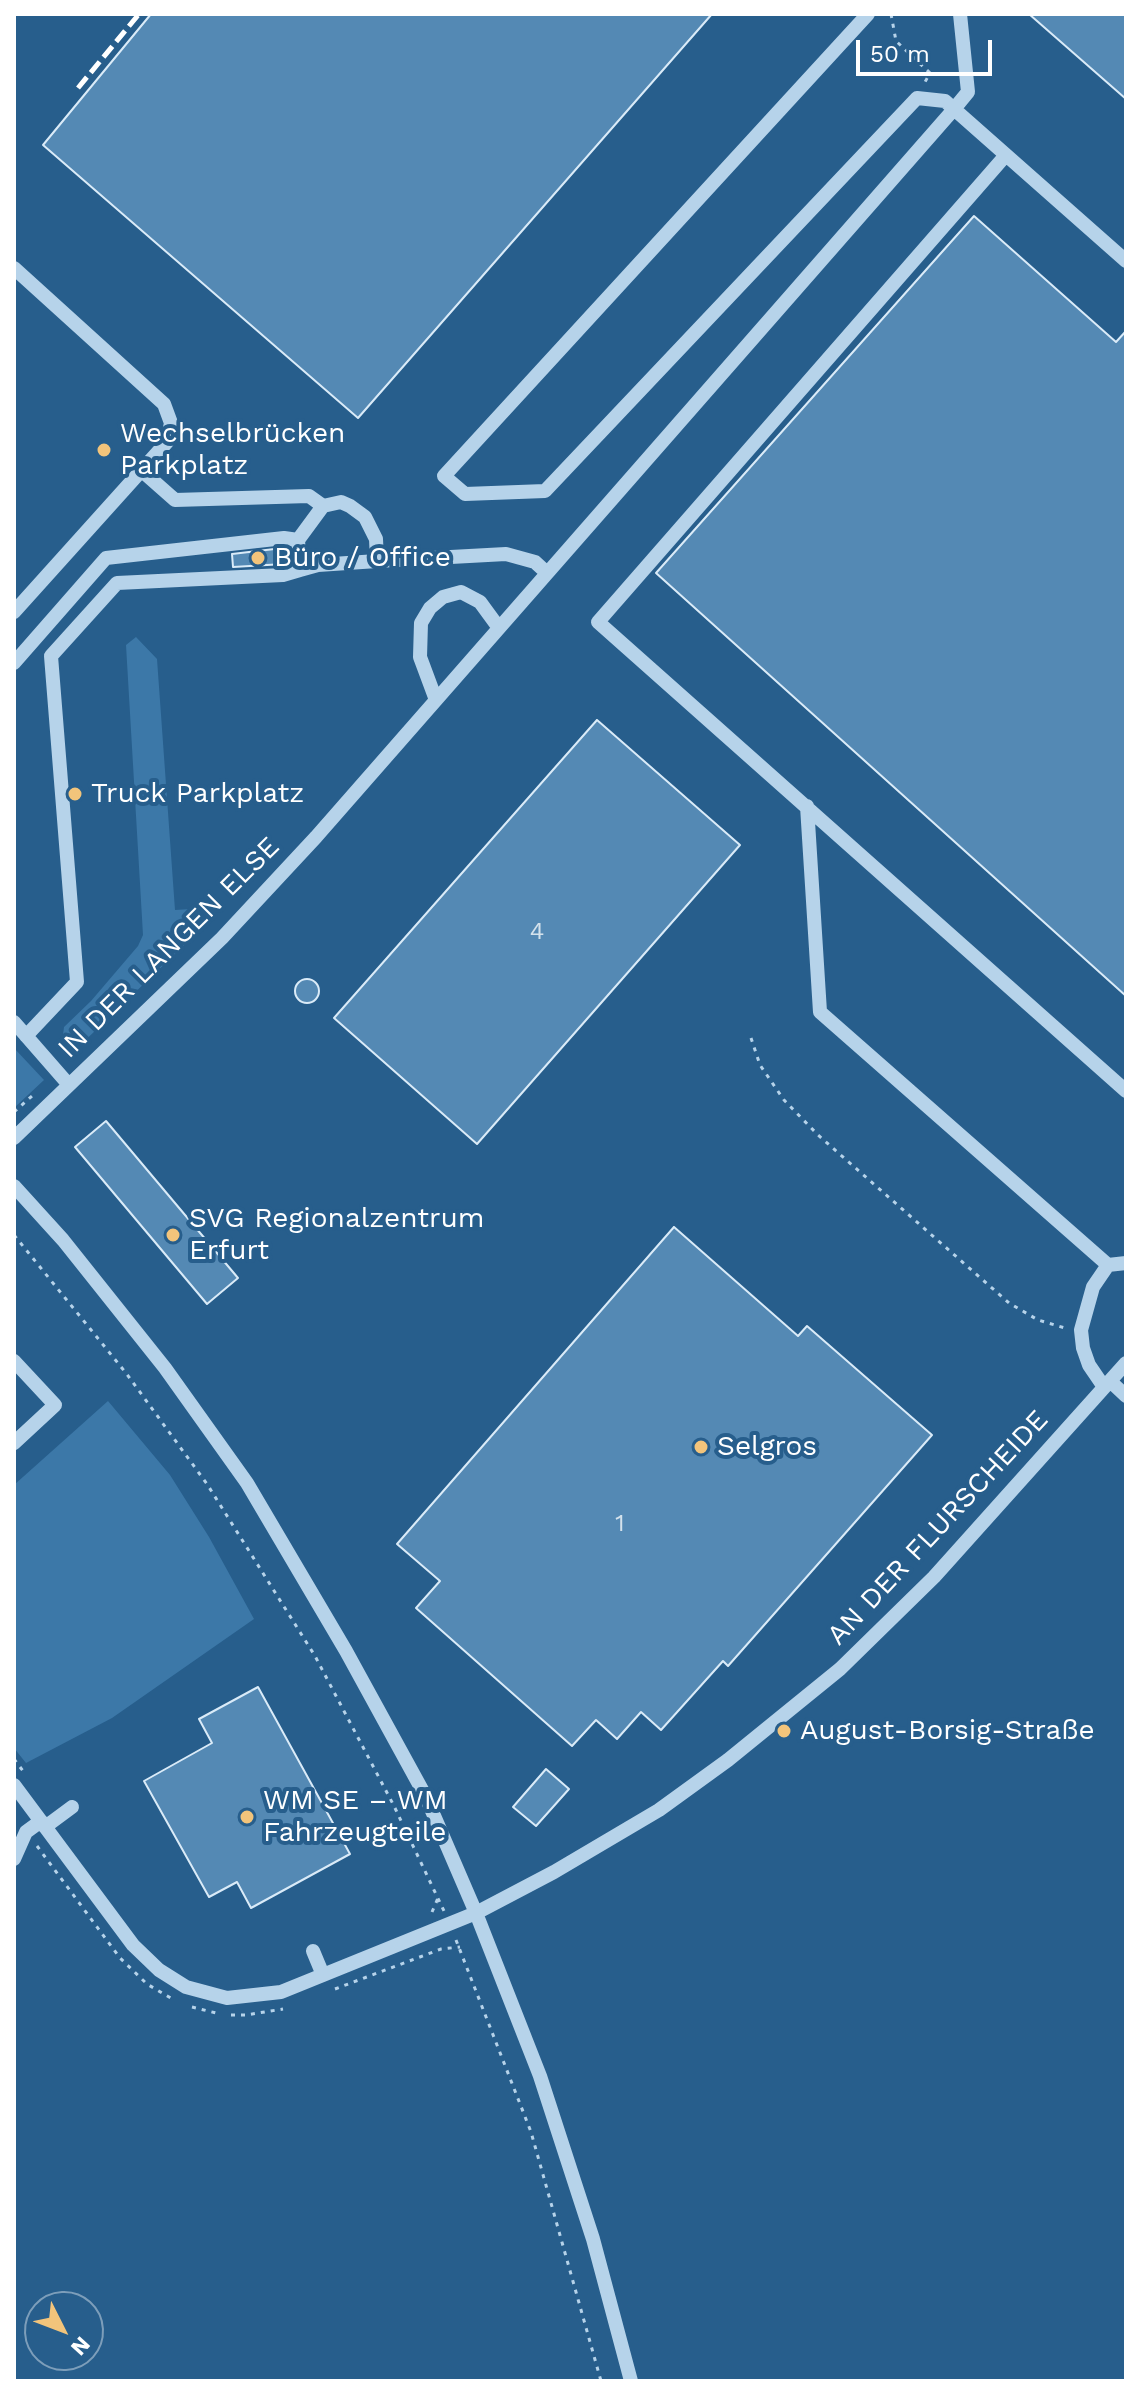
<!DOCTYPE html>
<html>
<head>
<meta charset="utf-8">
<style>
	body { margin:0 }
	#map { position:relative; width:1140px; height:2395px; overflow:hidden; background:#275e8c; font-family:"Work Sans",sans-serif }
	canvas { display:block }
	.frame { position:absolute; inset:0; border:16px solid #fff; pointer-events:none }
	.north { position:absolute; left:24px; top:2291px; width:80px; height:80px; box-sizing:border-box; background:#275e8c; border:2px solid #7d9eba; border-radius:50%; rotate:132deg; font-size:22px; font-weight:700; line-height:32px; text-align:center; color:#fff }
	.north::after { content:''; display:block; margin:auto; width:28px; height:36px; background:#f2c47b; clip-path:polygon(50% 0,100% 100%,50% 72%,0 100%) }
	.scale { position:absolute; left:856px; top:40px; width:136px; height:36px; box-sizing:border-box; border:4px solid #fff; border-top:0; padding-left:10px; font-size:24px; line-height:28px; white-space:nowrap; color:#fff; -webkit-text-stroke:6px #275e8c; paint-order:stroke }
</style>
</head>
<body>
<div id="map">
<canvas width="1140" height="2395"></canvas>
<div class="frame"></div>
<div class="north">N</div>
<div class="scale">50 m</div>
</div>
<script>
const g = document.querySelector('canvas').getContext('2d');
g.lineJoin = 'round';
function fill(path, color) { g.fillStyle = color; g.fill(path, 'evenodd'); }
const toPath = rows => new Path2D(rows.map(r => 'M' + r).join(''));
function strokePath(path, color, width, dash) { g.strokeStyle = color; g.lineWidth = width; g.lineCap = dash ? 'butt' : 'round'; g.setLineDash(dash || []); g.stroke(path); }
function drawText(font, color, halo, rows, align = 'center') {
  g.font = font + ' "Work Sans",sans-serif'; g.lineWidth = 8; g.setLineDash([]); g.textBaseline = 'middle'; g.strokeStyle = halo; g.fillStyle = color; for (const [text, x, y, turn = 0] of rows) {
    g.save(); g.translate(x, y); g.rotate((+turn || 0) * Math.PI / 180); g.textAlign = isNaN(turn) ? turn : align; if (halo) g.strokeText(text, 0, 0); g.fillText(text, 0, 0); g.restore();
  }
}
fill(toPath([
	[136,637,157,659,175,910,191,909,202,928,71,1054,62,1043,64,1027,91,1001,138,946,143,935,126,645],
	[14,1048,44,1080,14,1108],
	[108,1401,170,1475,209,1537,254,1619,112,1718,26,1763,14,1748,14,1485]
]), '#3c78a8');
const building = toPath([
	[151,14,712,14,358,418,43,145,151,14],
	[1029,14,1126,14,1126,99,1029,14],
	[974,216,1116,342,1126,331,1126,996,656,573,974,216],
	[283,548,284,564,233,567,232,554,283,548],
	[597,720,740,845,477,1144,334,1018,597,720],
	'295 991a12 12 0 1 1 24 0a12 12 0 1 1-24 0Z',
	[106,1121,238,1278,207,1304,75,1147,106,1121],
	[674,1227,798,1336,807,1326,932,1435,728,1666,723,1661,661,1730,641,1712,617,1739,596,1720,572,1746,416,1608,440,1581,397,1544,674,1227],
	[258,1687,350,1854,251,1908,237,1882,209,1897,144,1781,212,1743,199,1719,258,1687],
	[546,1769,569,1789,536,1826,513,1807,546,1769]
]);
fill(building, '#5489b4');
strokePath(building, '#daebf8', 2);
strokePath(toPath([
	[891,14,896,41,930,73,925,82],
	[751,1038,760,1065,784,1100,818,1135,1009,1303,1038,1320,1065,1328],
	[14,1112,32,1096],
	[14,1235,126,1373,207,1484,315,1656,394,1806,444,1911],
	[14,1759,23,1771],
	[37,1846,120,1958,147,1984,174,2000],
	[432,1912,438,1898],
	[456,1940,531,2132,601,2381],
	[335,1989,441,1949,460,1947],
	[192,2007,216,2013],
	[231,2015,246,2015,283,2009]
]), '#b6d3ea', 3, [4, 6]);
strokePath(toPath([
	[868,14,444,476,465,494,545,491,917,98,945,101,954,109,968,92,960,14],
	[1006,155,598,622,1126,1091],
	[14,268,164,404,171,423,167,442,14,612],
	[141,470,175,500,309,496,323,506,341,502,350,506,365,517,376,539,377,561,506,554,535,562,547,573],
	[323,506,298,540,300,570,318,565,377,561],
	[14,663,106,558,284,538,298,540],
	[436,700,420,657,421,623,430,608,443,597,461,592,480,602,499,628],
	[807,806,820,1012,1108,1265,1126,1263],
	[14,1022,69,1085],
	[26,1036,77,982,51,656,117,583,283,575,300,570],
	[14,1138,222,938,316,837,954,109,1126,261],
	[14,1186,63,1240,165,1368,247,1483,346,1651,426,1797,476,1913,540,2076,593,2239,631,2381],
	[14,1361,55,1405,14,1443],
	[1110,1381,1126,1396],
	[1104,1387,1089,1365,1083,1348,1081,1330,1093,1287,1108,1265],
	[14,1785,133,1945,159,1970,186,1987,227,1998,281,1992,476,1913,554,1872,659,1810,728,1760,840,1669,934,1577,1126,1363],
	[45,1827,72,1807],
	[14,1859,26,1832,41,1821],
	[313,1951,323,1975]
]), '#b6d3ea', 14);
strokePath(toPath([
	[78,88,139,14]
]), '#fff', 5, [14, 6]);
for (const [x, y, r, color] of [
	[104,450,8,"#f2c47b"],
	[258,558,8,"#f2c47b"],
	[75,794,8,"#f2c47b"],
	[173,1235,8,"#f2c47b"],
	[701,1447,8,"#f2c47b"],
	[784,1731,8,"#f2c47b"],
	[247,1817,8,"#f2c47b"]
]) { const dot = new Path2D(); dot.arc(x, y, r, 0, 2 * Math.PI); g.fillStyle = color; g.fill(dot); strokePath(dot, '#275e8c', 3); }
drawText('24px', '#d4e2ec', null, [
	["4",537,932],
	["1",620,1524]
]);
drawText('28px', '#fff', '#275e8c', [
	["Wechselbrücken",120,434],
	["Parkplatz",120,466],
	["Büro / Office",274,558],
	["Truck Parkplatz",91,794],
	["SVG Regionalzentrum",189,1219],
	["Erfurt",189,1251],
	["Selgros",717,1447],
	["August-Borsig-Straße",800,1731],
	["WM SE – WM",263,1801],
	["Fahrzeugteile",263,1833]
], 'left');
drawText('28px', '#fff', '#275e8c', [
	["IN DER LANGEN ELSE",169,948,-45],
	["AN DER FLURSCHEIDE",938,1528,-47]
]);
</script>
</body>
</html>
